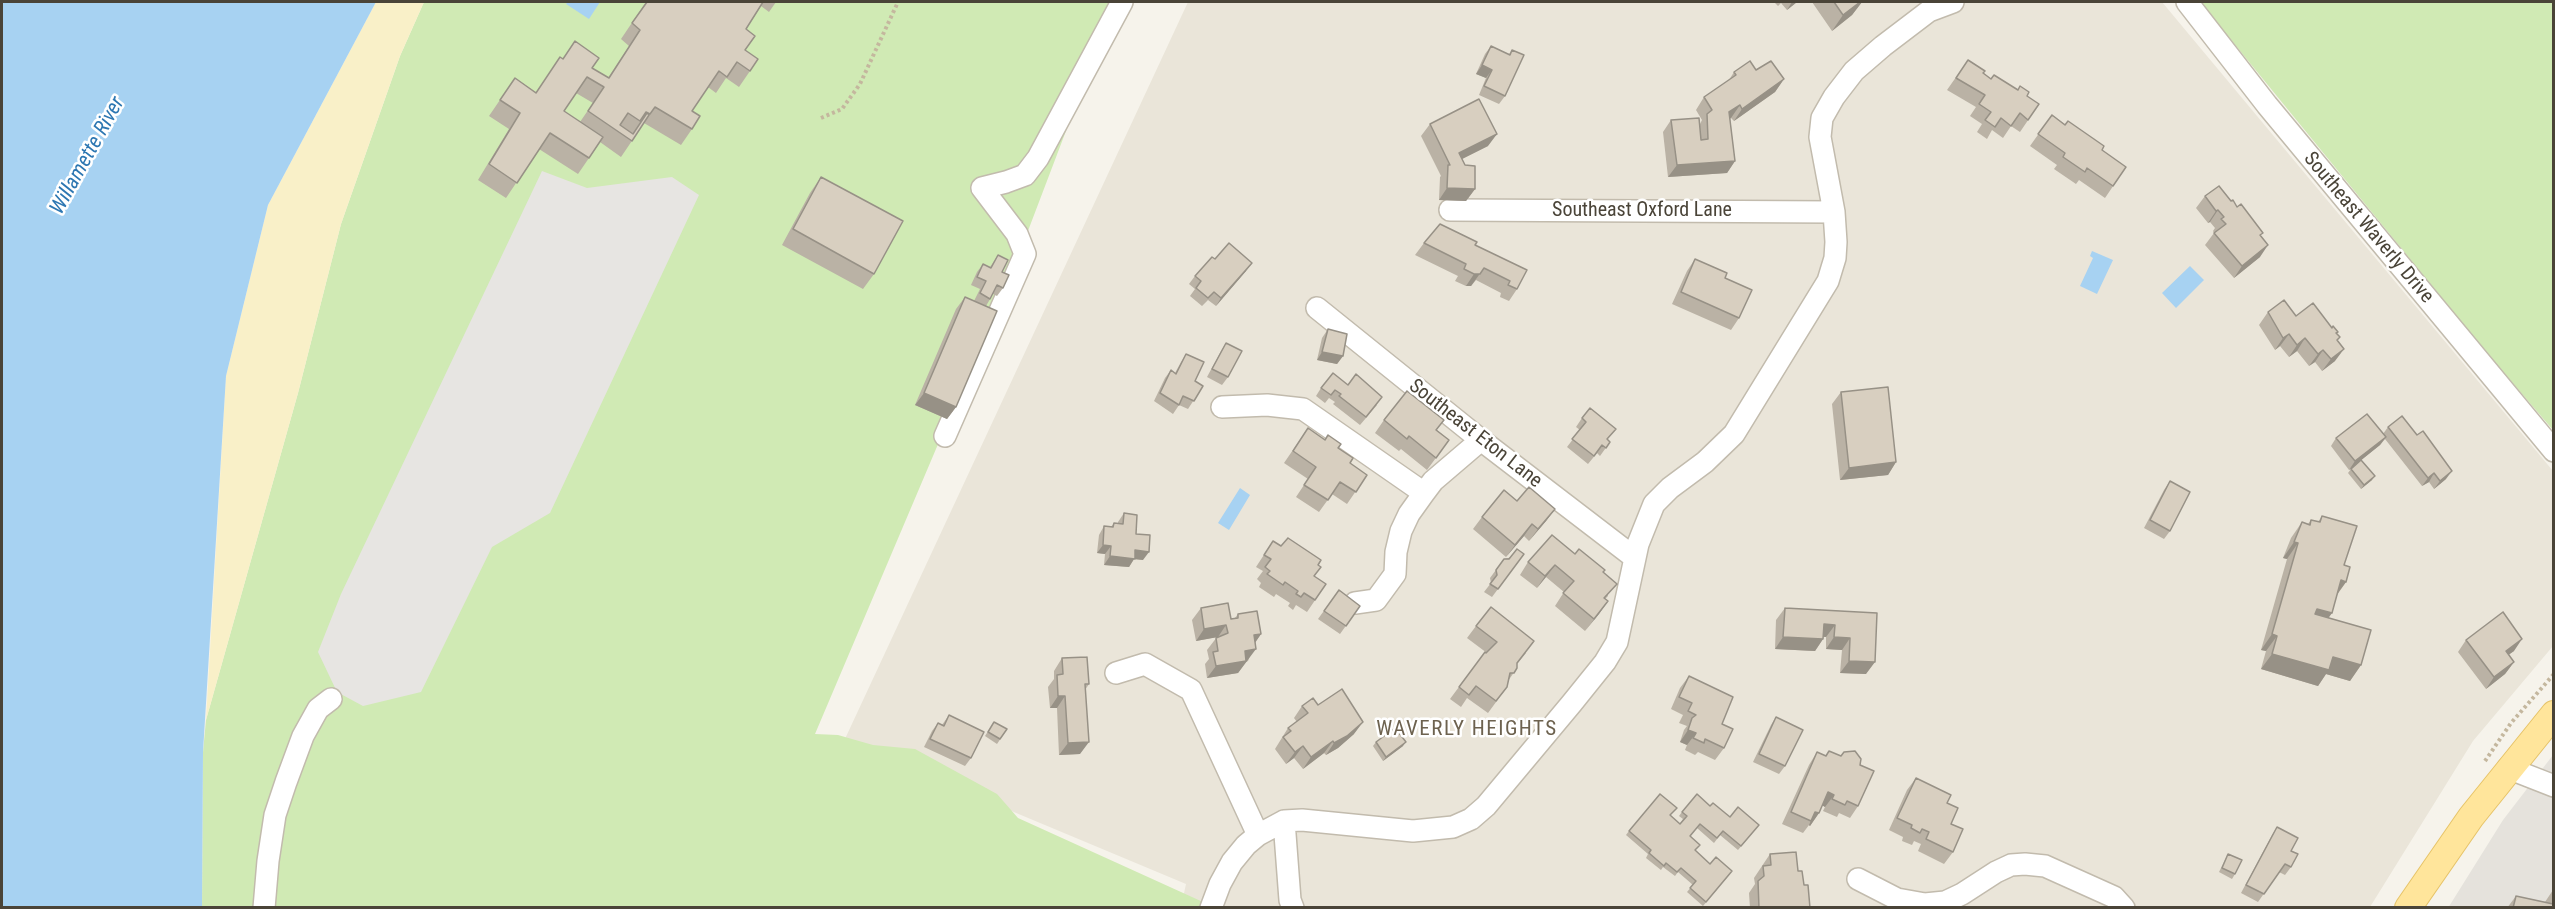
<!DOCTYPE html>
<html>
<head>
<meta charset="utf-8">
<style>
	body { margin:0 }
	#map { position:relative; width:2555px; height:909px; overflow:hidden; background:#f6f3eb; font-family:"Roboto Condensed",sans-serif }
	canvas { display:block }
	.frame { position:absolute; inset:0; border:3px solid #4a4438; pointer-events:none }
</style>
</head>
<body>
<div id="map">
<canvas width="2555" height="909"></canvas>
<div class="frame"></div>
</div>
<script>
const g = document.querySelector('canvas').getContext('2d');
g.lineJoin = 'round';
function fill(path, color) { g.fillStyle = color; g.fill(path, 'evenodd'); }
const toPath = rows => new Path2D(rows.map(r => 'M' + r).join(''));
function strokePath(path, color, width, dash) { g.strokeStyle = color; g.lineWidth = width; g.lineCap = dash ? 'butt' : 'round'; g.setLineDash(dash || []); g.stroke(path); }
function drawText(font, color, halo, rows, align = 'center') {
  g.font = font + ' "Roboto Condensed",sans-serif'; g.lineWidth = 5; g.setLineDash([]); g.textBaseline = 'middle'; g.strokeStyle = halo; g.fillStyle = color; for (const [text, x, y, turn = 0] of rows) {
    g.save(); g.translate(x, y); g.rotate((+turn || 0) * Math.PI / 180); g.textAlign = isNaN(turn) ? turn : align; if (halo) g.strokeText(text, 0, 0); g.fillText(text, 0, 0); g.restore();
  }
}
fill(toPath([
	[1188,2,2162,2,2553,471,2553,646,2473,741,2370,907,1181,907,1186,884,844,741]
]), '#eae5d9');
fill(toPath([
	[2553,755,2553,907,2448,908,2503,820]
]), '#e5e2dc');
fill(toPath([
	[424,2,1115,2,1023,244,815,734,838,735,873,745,915,749,997,794,1018,818,1203,902,1202,907,202,908,203,752,206,720,298,393,341,224,400,56],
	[2200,2,2553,2,2553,430,2491,358]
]), '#d0eab4');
fill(toPath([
	[376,2,424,2,400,56,341,224,298,393,206,720,226,376,268,205]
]), '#f9f0c8');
fill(toPath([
	[542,171,587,188,672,177,699,195,550,513,492,547,421,692,363,706,337,692,318,652,341,594]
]), '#e7e5e2');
fill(toPath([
	[2,2,376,2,268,205,226,376,203,752,202,907,2,907],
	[568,2,600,2,589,19,566,4],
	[2092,251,2113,260,2097,294,2080,286,2093,258,2090,256],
	[2190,266,2204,280,2176,308,2162,293],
	[1240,488,1250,495,1229,530,1218,523]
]), '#a7d2f2');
const minor = toPath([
	[2187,2,2267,105,2554,451],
	[1450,210,1834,212],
	[1317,308,1481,440,1635,558],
	[1222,407,1267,405,1303,409,1424,493,1433,481,1481,440],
	[945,436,1025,254,1017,234,982,188,1006,182,1025,175,1038,158,1122,2],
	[1355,603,1376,600,1395,574,1396,552,1401,531,1409,514,1424,493],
	[1116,673,1145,664,1191,690,1258,835],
	[2508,768,2554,786],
	[1284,821,1290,900,1293,908],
	[1858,879,1897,899,1925,904,1945,902,1962,894,1996,872,2011,865,2025,864,2045,866,2114,897,2124,908],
	[264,908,268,861,275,815,286,782,303,736,318,709,331,699],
	[1211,908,1220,884,1232,862,1246,845,1258,835,1284,821,1302,820,1413,831,1453,827,1471,819,1486,806,1572,703,1605,662,1617,642,1638,544,1654,504,1670,488,1705,462,1734,434,1828,281,1835,258,1836,242,1834,212,1820,137,1822,118,1834,97,1854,71,1883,46,1929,11,1953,2]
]);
const major = toPath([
	[2408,908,2471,817,2554,714]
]);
strokePath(minor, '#c2bbad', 24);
strokePath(major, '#e6c368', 28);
strokePath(toPath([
	[821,118,842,109,860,84,898,2],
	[2485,761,2511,723,2554,674]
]), '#c4b79e', 4, [3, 3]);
strokePath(minor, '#fff', 21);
strokePath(major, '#ffe59b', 26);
fill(toPath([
	[646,2,776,2,769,12,761,6,746,29,745,50,750,71,739,87,726,78,716,93,708,87,692,111,692,129,681,145,644,123,621,157,600,142,578,174,539,149,506,198,478,180,509,129,489,116,515,78,536,92,563,59,592,68,608,78,629,46,621,39],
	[576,93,593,103,580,122,564,111],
	[1774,2,1797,2,1787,10,1781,3,1778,6],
	[1812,2,1862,2,1852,15,1832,31],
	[1491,46,1509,54,1512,50,1505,96,1499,104,1479,95,1486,78,1476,74,1485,54],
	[1968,60,1991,79,2027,96,2039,104,2020,132,2011,126,2003,138,1992,130,1987,139,1977,132,1982,124,1970,116,1976,107,1947,90],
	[1756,70,1784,79,1775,92,1734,121,1731,118,1730,118,1735,161,1727,173,1668,177,1663,132,1671,120,1700,124,1702,120,1696,110,1704,97,1729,80,1734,72],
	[2052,115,2126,167,2105,198,2079,180,2076,184,2054,169,2057,165,2030,146],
	[1430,124,1488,146,1462,159,1475,189,1466,201,1439,200,1440,177,1441,176,1421,136],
	[821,177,874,274,863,289,782,245,810,193],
	[2205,196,2231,201,2261,236,2260,257,2234,278,2205,245,2214,233,2213,231,2215,228,2210,222,2208,223,2196,208],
	[1424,243,1475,245,1517,289,1509,301,1500,297,1501,293,1476,280,1471,286,1466,286,1455,281,1458,276,1415,255],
	[998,255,1002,272,1003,288,997,296,993,294,986,306,956,407,947,419,915,405,956,309,965,297,974,301,980,289,971,285,977,272,983,264,990,267],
	[1215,259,1246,271,1216,306,1208,300,1202,306,1190,296,1195,289,1189,284,1195,276],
	[1695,259,1725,278,1739,318,1731,330,1672,304,1687,271],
	[2268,312,2296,316,2337,333,2340,337,2337,341,2335,361,2322,371,2315,362,2309,366,2297,351,2289,357,2280,346,2275,350,2259,325],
	[1328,329,1343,356,1337,364,1317,360,1322,338],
	[1226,343,1228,377,1222,385,1207,377,1221,351],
	[1186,354,1195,381,1203,386,1188,409,1179,405,1173,414,1154,401,1165,378,1171,370,1175,373,1181,362],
	[1348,385,1377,405,1360,425,1333,404,1335,402,1329,398,1325,403,1316,396,1321,388],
	[1841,392,1896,462,1888,475,1840,480,1832,404],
	[1582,418,1610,442,1600,456,1597,453,1588,464,1567,447,1580,430,1576,427],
	[1384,420,1437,430,1449,440,1427,470,1401,449,1399,451,1375,433],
	[2388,427,2446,479,2434,489,2429,482,2422,486,2385,439,2380,445,2361,460,2372,480,2361,489,2348,473,2351,469,2361,460,2349,470,2331,446,2336,438,2383,434],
	[1308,428,1338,448,1350,463,1367,475,1347,504,1332,494,1319,512,1296,497,1308,479,1284,463],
	[2170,481,2170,531,2164,539,2144,528,2164,490],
	[1517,501,1555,509,1546,521,1529,541,1524,536,1506,557,1473,529,1482,517],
	[1124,513,1136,534,1143,560,1134,559,1129,567,1104,565,1105,554,1097,553,1099,535,1104,526,1111,527,1114,523,1118,523,1118,522],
	[2322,516,2344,565,2346,582,2337,595,2332,613,2328,618,2361,665,2350,681,2326,674,2318,686,2261,669,2266,651,2261,650,2287,559,2283,558,2291,538,2302,522,2308,524,2311,520,2318,522],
	[1273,541,1281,546,1318,565,1314,576,1326,584,1307,612,1296,605,1293,610,1288,606,1290,603,1276,594,1274,597,1259,587,1261,583,1257,579,1263,571,1256,567],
	[1524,554,1492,597,1484,592,1491,583,1490,578,1504,559],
	[1575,554,1603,573,1608,596,1605,599,1608,601,1585,631,1555,606,1564,592,1546,577,1537,588,1520,575,1528,562],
	[1339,590,1360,606,1340,634,1318,619],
	[1201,608,1231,619,1235,618,1238,614,1261,634,1255,642,1248,661,1246,662,1238,673,1207,678,1205,664,1209,659,1207,650,1217,637,1196,641,1192,620],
	[1785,608,1877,613,1866,674,1840,673,1842,650,1826,649,1826,637,1823,637,1823,639,1815,651,1775,649,1776,620],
	[1476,626,1526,653,1517,664,1517,668,1508,681,1507,687,1488,713,1467,698,1461,707,1450,699,1485,652,1487,653,1467,638],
	[2466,640,2514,651,2508,655,2514,662,2505,674,2486,689,2458,652],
	[1062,658,1089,684,1085,690,1080,754,1059,755,1057,708,1050,708,1048,687,1054,679,1054,671],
	[1689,676,1722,724,1724,748,1715,760,1698,752,1695,755,1685,750,1687,745,1680,742,1684,730,1687,726,1679,723,1683,715,1671,709,1680,688],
	[1318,705,1354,734,1338,748,1326,755,1324,753,1303,769,1294,758,1286,764,1275,749,1288,728,1297,722,1294,718,1302,706],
	[949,715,971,758,965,766,924,747,932,731,938,723,942,725],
	[1776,717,1785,766,1779,774,1753,762,1771,725],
	[994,722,1007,729,997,744,985,736],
	[1376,742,1403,746,1383,761,1373,746],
	[1829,751,1858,806,1850,818,1839,813,1837,817,1823,811,1825,807,1822,805,1819,813,1810,826,1809,825,1803,833,1782,824,1809,765,1817,752,1825,756],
	[1916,778,1947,803,1951,824,1953,852,1944,864,1918,851,1921,844,1914,841,1912,845,1902,841,1903,837,1889,830,1907,790],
	[1710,806,1730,817,1759,825,1738,850,1720,835,1714,843,1697,828,1690,836,1695,851,1710,864,1729,875,1703,906,1687,892,1693,885,1678,872,1675,876,1663,867,1661,870,1646,858,1648,854,1626,835,1629,831,1670,816,1680,824,1683,819,1679,816,1682,812],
	[2277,827,2291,851,2291,867,2285,875,2279,872,2258,902,2241,893,2272,835],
	[1770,854,1798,871,1810,908,1750,908,1749,893,1755,884,1754,878],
	[2228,854,2235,874,2232,879,2219,872],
	[2553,890,2553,908,2507,908,2516,896,2545,902]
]), '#bab2a5');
fill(toPath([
	[1792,2,1797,2,1787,10],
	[1860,2,1862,2,1852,15,1832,31,1843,15],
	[1482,65,1492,70,1486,78,1476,74],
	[1784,79,1775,92,1734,121,1742,109],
	[1740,105,1731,118,1721,125,1729,112],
	[1497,134,1488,146,1450,165,1459,153],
	[1735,161,1727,173,1668,177,1677,165],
	[1447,188,1475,189,1466,201,1439,200],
	[2218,210,2210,222,2208,223,2216,211],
	[2268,245,2260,257,2234,278,2242,266],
	[1252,263,1246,271,1216,306,1221,298],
	[1484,268,1471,286,1466,286,1474,274],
	[2289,334,2280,346,2275,350,2283,338],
	[2305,338,2297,351,2289,357,2297,345],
	[2344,349,2335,361,2322,371,2331,359],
	[2323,350,2315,362,2309,366,2318,354],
	[1322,352,1343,356,1337,364,1317,360],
	[924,393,956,407,947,419,915,405],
	[2386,437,2380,445,2349,470,2355,461],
	[1896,462,1888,475,1840,480,1849,468],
	[2452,471,2446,479,2434,489,2440,481],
	[2434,473,2429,482,2422,486,2428,478],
	[2375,476,2372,480,2361,489,2364,485],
	[1555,509,1546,521,1529,541,1538,529],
	[1532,524,1524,536,1506,557,1515,545],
	[2294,542,2298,543,2287,559,2283,558],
	[1103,545,1111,546,1105,554,1097,553],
	[1135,550,1149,552,1143,560,1134,559,1129,567,1104,565,1110,556],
	[1555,565,1546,577,1537,588,1545,576],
	[2341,580,2346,582,2335,597],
	[1608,601,1599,614,1585,631,1594,619],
	[2317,609,2332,613,2321,628,2306,624],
	[1824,624,1835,625,1826,637,1815,636],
	[1226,625,1218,637,1196,641,1204,629],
	[1261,634,1253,646,1254,635],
	[2272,634,2277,636,2266,651,2261,650],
	[1783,637,1823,639,1815,651,1775,649],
	[1834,637,1850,638,1842,650,1826,649],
	[2522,639,2514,651,2497,663,2506,651],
	[1256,649,1238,673,1207,678,1216,666,1245,651],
	[2272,654,2333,657,2361,665,2350,681,2326,674,2318,686,2261,669],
	[1849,661,1875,662,1866,674,1840,673],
	[2514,662,2505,674,2486,689,2494,677],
	[1058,696,1065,696,1057,708,1050,708],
	[1363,722,1354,734,1338,748,1326,755,1334,743],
	[1688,730,1696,733,1687,745,1680,742],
	[1333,741,1324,753,1303,769,1311,757],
	[1089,742,1080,754,1059,755,1068,743],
	[1406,742,1403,746,1383,761,1386,757],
	[1303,746,1294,758,1286,764,1295,752],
	[1828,792,1834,795,1825,807,1820,804],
	[1815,812,1819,813,1810,826,1809,825]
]), '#979186');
const building = toPath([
	[647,2,763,2,746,29,755,36,745,50,758,59,750,71,737,62,727,77,719,71,692,111,700,116,692,129,655,107,650,114,646,112,640,121,628,113,620,125,633,134,647,113,649,115,632,141,588,111,604,87,587,77,564,111,603,137,589,158,550,133,517,183,489,164,520,113,500,100,515,78,536,93,560,57,563,59,575,41,599,58,592,68,609,78,640,30,632,23,647,2],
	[1834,2,1860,2,1843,15,1834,2],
	[1491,46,1510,55,1512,50,1524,55,1505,96,1484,86,1492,70,1482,65,1491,46],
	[1968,60,1985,71,1983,73,1991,79,1994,75,2018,90,2020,86,2029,92,2027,96,2039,104,2028,120,2020,113,2011,126,2001,118,1995,127,1985,120,1991,112,1979,104,1985,95,1956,78,1968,60],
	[1750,61,1756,70,1771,61,1784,79,1742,109,1740,105,1729,112,1735,161,1677,165,1671,120,1699,118,1701,140,1708,139,1707,114,1712,110,1704,97,1736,75,1734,72,1750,61],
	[1479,99,1497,134,1459,153,1465,165,1475,166,1475,189,1447,188,1448,165,1450,165,1430,124,1479,99],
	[2052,115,2065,125,2068,121,2104,146,2102,150,2126,167,2113,186,2087,168,2085,172,2063,157,2065,153,2038,134,2052,115],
	[821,177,903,221,874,274,793,229,821,177],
	[2219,186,2231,201,2233,200,2237,207,2241,204,2263,233,2260,235,2268,245,2242,266,2214,233,2226,224,2221,219,2224,217,2218,210,2216,211,2205,196,2219,186],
	[1440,224,1477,242,1475,245,1527,270,1517,289,1508,285,1510,281,1484,268,1480,274,1474,274,1464,269,1466,264,1424,243,1440,224],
	[1229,243,1252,263,1221,298,1214,292,1208,298,1196,288,1201,281,1195,276,1212,257,1215,259,1229,243],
	[998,255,1008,260,1002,272,1009,275,1003,288,997,285,990,299,980,293,986,281,977,277,983,264,991,268,998,255],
	[1695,259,1727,273,1725,278,1752,290,1739,318,1681,292,1695,259],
	[965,297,997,311,956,407,924,393,965,297],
	[2284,300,2296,316,2313,303,2332,328,2333,326,2338,332,2336,333,2340,337,2337,340,2344,349,2331,359,2323,350,2318,354,2305,338,2297,345,2289,334,2283,338,2268,312,2284,300],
	[1328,329,1347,334,1343,356,1322,352,1328,329],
	[1226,343,1242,351,1228,377,1212,369,1226,343],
	[1186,354,1204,362,1195,381,1203,386,1194,401,1183,396,1179,405,1160,393,1171,370,1176,374,1186,354],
	[1333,373,1348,385,1356,374,1382,397,1366,417,1339,396,1341,394,1335,390,1331,395,1321,388,1333,373],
	[1888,387,1896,462,1849,468,1841,392,1888,387],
	[1407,391,1444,420,1436,430,1449,440,1436,458,1409,436,1407,439,1384,420,1407,391],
	[1590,408,1616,429,1607,439,1610,442,1606,448,1602,445,1594,456,1572,439,1586,422,1582,418,1590,408],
	[2367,414,2386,437,2355,461,2336,438,2367,414],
	[2402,416,2417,435,2423,431,2452,471,2440,481,2434,473,2428,478,2388,427,2402,416],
	[1308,428,1325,440,1328,435,1341,444,1338,448,1353,458,1350,463,1367,475,1356,492,1340,482,1328,500,1304,485,1316,467,1293,451,1308,428],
	[2361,460,2375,476,2364,485,2351,469,2361,460],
	[2170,481,2190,492,2170,531,2150,520,2170,481],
	[1529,487,1555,509,1538,529,1532,524,1515,545,1482,517,1504,490,1517,501,1529,487],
	[1124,513,1137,515,1136,534,1150,535,1149,552,1135,550,1135,559,1110,556,1111,546,1103,545,1104,526,1113,527,1114,523,1123,524,1124,513],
	[2322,516,2357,526,2344,565,2350,567,2346,582,2341,580,2332,613,2317,609,2315,614,2371,630,2361,665,2333,657,2329,670,2272,654,2277,636,2272,634,2298,543,2294,542,2302,522,2310,525,2311,520,2320,522,2322,516],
	[1552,535,1575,554,1579,549,1605,570,1603,572,1617,584,1604,598,1608,601,1594,619,1563,593,1574,581,1555,565,1545,576,1528,562,1552,535],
	[1288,538,1321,560,1318,565,1321,567,1314,576,1326,584,1315,600,1304,593,1301,597,1296,594,1298,591,1285,582,1283,585,1267,574,1270,571,1265,567,1271,559,1264,555,1273,541,1281,546,1288,538],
	[1517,549,1524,554,1498,589,1490,584,1497,575,1496,570,1504,559,1509,559,1517,549],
	[1339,590,1360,606,1346,626,1324,611,1339,590],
	[1228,603,1231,619,1238,618,1238,614,1257,611,1261,634,1254,635,1256,649,1245,651,1246,661,1216,666,1213,652,1218,651,1216,638,1228,633,1226,625,1204,629,1201,608,1228,603],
	[1491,607,1534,641,1517,663,1517,668,1514,673,1510,673,1507,687,1496,701,1476,686,1469,695,1459,687,1485,652,1486,653,1497,642,1476,626,1491,607],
	[1785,608,1877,613,1875,662,1849,661,1850,638,1834,637,1835,625,1824,624,1823,639,1783,637,1785,608],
	[2503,612,2522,639,2506,651,2514,662,2494,677,2466,640,2503,612],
	[1087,657,1089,684,1085,684,1089,742,1068,743,1065,696,1058,696,1057,675,1063,674,1062,658,1087,657],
	[1689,676,1733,697,1722,724,1733,729,1724,748,1705,739,1704,743,1693,738,1696,733,1688,730,1692,718,1696,715,1688,711,1692,703,1679,697,1689,676],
	[1342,689,1363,722,1347,736,1334,743,1333,741,1311,757,1303,746,1295,752,1283,737,1291,731,1288,728,1308,713,1302,706,1313,698,1318,705,1342,689],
	[949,715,984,732,971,758,930,739,938,723,944,726,949,715],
	[1776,717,1803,730,1785,766,1759,754,1776,717],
	[994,722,1007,729,1000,739,988,732,994,722],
	[1395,728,1406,742,1386,757,1376,742,1395,728],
	[1829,751,1841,756,1844,752,1855,751,1861,759,1860,765,1874,771,1858,806,1847,801,1845,805,1832,799,1834,795,1828,792,1819,813,1815,812,1811,821,1791,812,1817,752,1826,756,1829,751],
	[1916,778,1951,795,1947,803,1958,808,1951,824,1963,829,1953,852,1926,839,1929,832,1922,829,1920,833,1911,828,1912,825,1897,818,1916,778],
	[1660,794,1677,808,1670,815,1680,824,1687,816,1682,812,1697,794,1710,806,1713,803,1730,817,1738,807,1759,825,1741,846,1723,831,1717,838,1700,824,1690,836,1700,845,1695,850,1710,864,1716,857,1732,871,1706,902,1690,888,1696,881,1681,868,1677,872,1666,863,1664,866,1649,853,1651,850,1629,831,1660,794],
	[2277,827,2298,838,2291,851,2298,854,2291,867,2285,864,2264,894,2246,885,2277,827],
	[1796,852,1798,871,1802,871,1804,885,1808,885,1810,908,1759,908,1758,881,1764,876,1763,866,1771,865,1770,854,1796,852],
	[2228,854,2242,860,2235,874,2222,868,2228,854],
	[2516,896,2553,904,2553,902,2553,908,2513,908,2516,896]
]);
fill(building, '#d8cfc0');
strokePath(building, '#979186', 1.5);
drawText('20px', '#4a4438', '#fff', [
	["Southeast Oxford Lane",1642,211],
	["Southeast Waverly Drive",2368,228,50],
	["Southeast Eton Lane",1475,434,38]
]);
drawText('italic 21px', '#2d77b2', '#fff', [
	["Willamette River",88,156,-61]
]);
g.letterSpacing = '1.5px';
drawText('21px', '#6d624f', '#fff', [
	["WAVERLY HEIGHTS",1467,730]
]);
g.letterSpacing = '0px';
</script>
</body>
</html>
